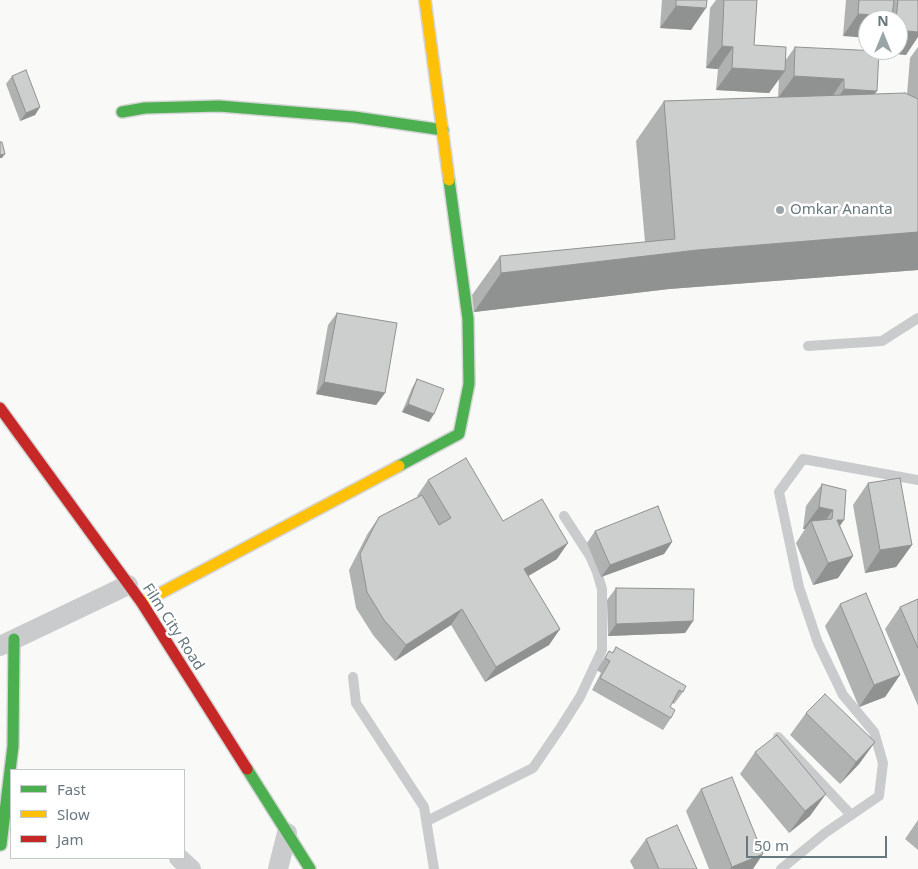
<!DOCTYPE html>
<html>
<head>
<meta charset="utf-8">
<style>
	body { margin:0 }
	#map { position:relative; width:918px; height:869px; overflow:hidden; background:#f9f9f8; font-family:"Noto Sans",sans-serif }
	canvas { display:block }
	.legend { position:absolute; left:10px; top:769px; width:175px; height:90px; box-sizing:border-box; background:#fff; border:1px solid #c2c9cc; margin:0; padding:6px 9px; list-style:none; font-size:15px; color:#67787f }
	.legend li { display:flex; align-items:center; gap:10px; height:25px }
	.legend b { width:25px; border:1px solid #c2c9cc }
	.north { position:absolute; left:858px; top:10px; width:50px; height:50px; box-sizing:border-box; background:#fff; border:1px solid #c2c9cc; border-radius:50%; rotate:0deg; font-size:14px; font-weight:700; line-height:20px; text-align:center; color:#67787f }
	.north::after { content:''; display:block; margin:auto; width:18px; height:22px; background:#9aa5a9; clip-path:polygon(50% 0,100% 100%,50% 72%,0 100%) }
	.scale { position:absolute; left:746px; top:836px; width:141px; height:22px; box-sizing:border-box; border:2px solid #67787f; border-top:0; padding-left:6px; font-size:15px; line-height:18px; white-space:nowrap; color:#67787f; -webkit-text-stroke:4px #fff; paint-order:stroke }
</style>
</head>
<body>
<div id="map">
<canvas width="918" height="869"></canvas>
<ul class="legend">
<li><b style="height:6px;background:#4caf50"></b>Fast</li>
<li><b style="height:6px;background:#ffc107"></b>Slow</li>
<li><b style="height:6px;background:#c62828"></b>Jam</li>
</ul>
<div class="north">N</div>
<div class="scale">50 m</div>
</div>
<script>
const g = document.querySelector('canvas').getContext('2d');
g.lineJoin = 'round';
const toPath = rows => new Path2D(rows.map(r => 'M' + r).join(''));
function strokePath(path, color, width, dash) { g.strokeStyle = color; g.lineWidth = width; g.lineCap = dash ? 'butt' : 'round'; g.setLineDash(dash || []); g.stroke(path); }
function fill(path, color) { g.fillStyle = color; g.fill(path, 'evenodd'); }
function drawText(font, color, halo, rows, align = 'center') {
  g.font = font + ' "Noto Sans",sans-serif'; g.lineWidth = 5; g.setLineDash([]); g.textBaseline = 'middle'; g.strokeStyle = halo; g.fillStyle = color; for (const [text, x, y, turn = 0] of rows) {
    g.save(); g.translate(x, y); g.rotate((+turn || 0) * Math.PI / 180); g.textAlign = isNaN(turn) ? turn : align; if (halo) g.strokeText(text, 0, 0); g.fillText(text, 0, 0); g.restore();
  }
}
const fast = toPath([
	[122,112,145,108,219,106,354,117,443,130],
	[399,466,459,434,469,384,468,319,449,180],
	[247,769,310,869],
	[1,845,13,746,14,639]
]);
const slow = toPath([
	[425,0,449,180],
	[142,603,399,466]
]);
const jam = toPath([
	[0,408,142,603,247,769]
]);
strokePath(fast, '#d4d5d5', 14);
strokePath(slow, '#d4d5d5', 14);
strokePath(jam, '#d4d5d5', 14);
strokePath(toPath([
	[808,346,882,341,918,318],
	[353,677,356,703,424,807,434,869],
	[778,737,851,815],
	[427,821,533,768,561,727,580,697,602,650,602,589,597,572,590,556,564,516],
	[781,869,825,833,879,796,883,763,874,732,843,695,818,643,799,587,779,492,803,459,918,480]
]), '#cacbcc', 10);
strokePath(toPath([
	[0,646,128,585],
	[179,858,191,869],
	[278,869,287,833]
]), '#cacbcc', 20);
strokePath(fast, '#4caf50', 11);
strokePath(slow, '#ffc107', 11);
strokePath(jam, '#c62828', 11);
fill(toPath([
	[662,0,707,0,691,30,660,28],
	[716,0,757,0,754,45,785,61,795,47,875,94,907,94,910,58,918,47,918,270,669,289,474,312,472,295,500,256,645,242,636,141,664,101,778,98,779,79,769,93,716,90,718,69,706,68,710,8],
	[846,0,918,0,906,55,880,52,880,50,898,50,898,20,868,20,843,36],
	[12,76,40,107,35,115,20,121,6,84],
	[337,313,385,393,376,405,316,394,328,325],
	[417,379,429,422,402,412,412,388],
	[428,480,503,521,557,559,528,576,560,629,549,645,485,682,451,625,395,661,373,635,356,608,349,570,368,533,379,517,418,497,417,496],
	[868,483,912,545,896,567,865,573,853,505],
	[822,484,853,556,838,578,813,585,796,543,805,529,803,529,806,506],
	[595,531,672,542,664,554,601,577,587,543],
	[616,588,693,621,685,633,608,636,607,600],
	[918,599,918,706,885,629,900,607],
	[840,604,900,675,885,697,859,707,825,626],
	[616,647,683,692,674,704,672,703,670,707,671,718,663,730,592,690,601,673,597,670,601,663,609,651,612,653],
	[806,713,875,742,859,764,840,784,790,735],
	[755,752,810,816,789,833,740,774],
	[701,789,753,869,709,869,686,811],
	[918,820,918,850,905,839],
	[646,839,697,869,634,869,630,861]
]), '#b0b2b2');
fill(toPath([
	[676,6,706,8,691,30,660,28],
	[858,14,892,16,890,20,868,20,868,38,843,36],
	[898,30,918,32,918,37,906,55,880,52,881,50,898,50],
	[722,46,733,47,718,69,706,68],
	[732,68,785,71,769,93,716,90],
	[794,76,844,79,829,101,778,98],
	[844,89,877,91,861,113,828,111],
	[40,107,35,115,20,121,26,113],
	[5,154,2,158,0,158,0,155],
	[918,232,918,270,669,289,474,312,501,273,697,250],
	[324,382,385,393,376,405,316,394],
	[408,404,434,414,429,422,402,412],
	[819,507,833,510,817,532,811,521,805,529,803,529],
	[837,520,844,520,829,542],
	[672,542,664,554,601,577,610,565],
	[568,543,557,559,513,585,524,569],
	[912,545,896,567,865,573,880,550],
	[853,556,838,578,813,585,828,563],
	[462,609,451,625,395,661,406,645],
	[693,621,685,633,608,636,616,624],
	[560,629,549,645,485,682,496,667],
	[900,675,885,697,859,707,874,685],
	[875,742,859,764,840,784,856,762],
	[826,794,810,816,789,833,805,811],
	[763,854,753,869,730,869,732,867]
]), '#909191');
const building = toPath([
	[676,0,707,0,706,8,676,6,676,0],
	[724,0,757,0,754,45,786,47,785,71,732,68,733,47,722,46,724,0],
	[859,0,894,0,892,16,858,14,859,0],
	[898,0,918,0,918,32,898,30,898,20,896,20,898,0],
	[795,47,879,51,877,91,844,89,844,79,794,76,795,47],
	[26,70,40,107,26,113,12,76,26,70],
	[905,93,918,99,918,232,697,250,501,273,500,256,675,239,664,101,905,93],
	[0,142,2,142,5,154,0,155,0,142],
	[337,313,397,323,385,393,324,382,337,313],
	[417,379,444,389,434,414,408,404,417,379],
	[466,458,503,521,542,499,568,543,524,569,560,629,496,667,462,609,406,645,384,620,367,592,360,554,379,517,422,495,439,525,451,518,428,480,466,458],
	[900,478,912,545,880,550,868,483,900,478],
	[822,484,846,490,844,520,837,520,853,556,828,563,811,521,832,519,833,510,819,507,822,484],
	[658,506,672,542,610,565,595,531,658,506],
	[616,588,694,589,693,621,616,624,616,588],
	[866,593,900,675,874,685,840,604,866,593],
	[918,599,918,648,900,607,918,599],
	[616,647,686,686,683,692,679,690,670,707,675,710,671,718,600,678,610,661,605,658,609,651,613,653,616,647],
	[825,694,875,742,856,762,806,713,825,694],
	[777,735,826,794,805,811,755,752,777,735],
	[732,777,763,854,732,867,701,789,732,777],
	[677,825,697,869,659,869,646,839,677,825]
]);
fill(building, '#cdcfcf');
strokePath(building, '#909191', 1);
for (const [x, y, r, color] of [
	[780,210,5,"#9aa5a9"]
]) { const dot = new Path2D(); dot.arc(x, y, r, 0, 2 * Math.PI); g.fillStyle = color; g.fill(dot); strokePath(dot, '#fff', 2); }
drawText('15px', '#67787f', '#fff', [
	["Omkar Ananta",790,210]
], 'left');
drawText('15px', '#67787f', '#fff', [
	["Film City Road",173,627,57]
]);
</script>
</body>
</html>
